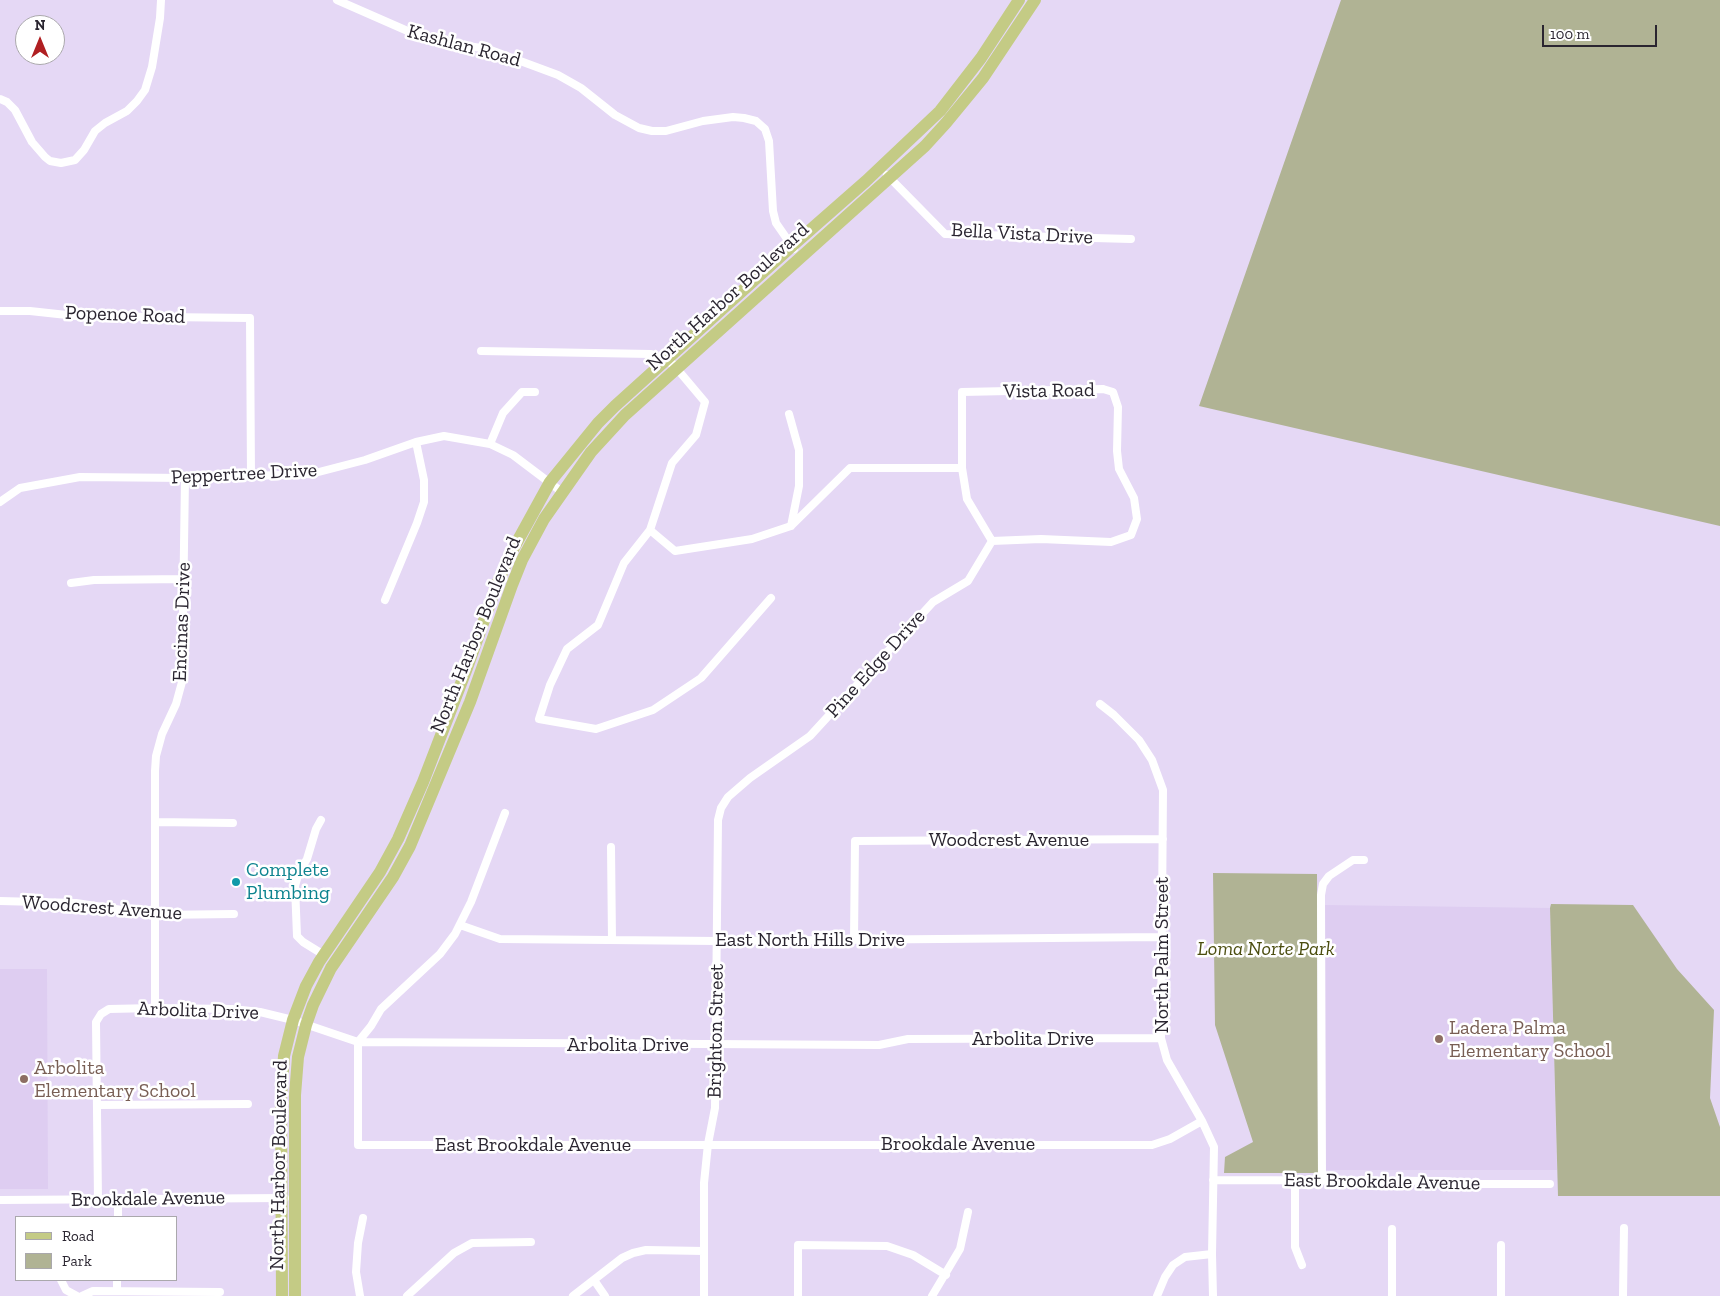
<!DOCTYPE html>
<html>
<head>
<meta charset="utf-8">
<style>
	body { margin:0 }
	#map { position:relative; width:1720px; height:1296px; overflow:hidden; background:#e5d8f5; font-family:"Zilla Slab",serif }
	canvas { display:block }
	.legend { position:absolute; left:15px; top:1216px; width:162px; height:65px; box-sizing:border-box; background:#fff; border:1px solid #aaa8ac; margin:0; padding:6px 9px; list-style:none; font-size:15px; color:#2a2530 }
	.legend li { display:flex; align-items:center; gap:10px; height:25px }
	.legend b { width:25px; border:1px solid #aaa8ac }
	.north { position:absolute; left:15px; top:15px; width:50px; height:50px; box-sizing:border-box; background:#fff; border:1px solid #aaa8ac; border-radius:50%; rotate:0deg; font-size:14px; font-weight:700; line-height:20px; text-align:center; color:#2a2530 }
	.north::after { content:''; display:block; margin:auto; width:18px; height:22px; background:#b01f22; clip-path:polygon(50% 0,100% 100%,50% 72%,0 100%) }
	.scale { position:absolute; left:1542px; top:25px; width:115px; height:22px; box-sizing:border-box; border:2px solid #2a2530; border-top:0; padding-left:6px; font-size:15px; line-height:18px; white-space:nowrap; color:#2a2530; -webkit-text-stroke:4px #fff; paint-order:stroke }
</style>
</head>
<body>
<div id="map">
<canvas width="1720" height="1296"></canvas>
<ul class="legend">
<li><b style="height:6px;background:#c4cb85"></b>Road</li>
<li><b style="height:14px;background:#b0b394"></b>Park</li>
</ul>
<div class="north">N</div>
<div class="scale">100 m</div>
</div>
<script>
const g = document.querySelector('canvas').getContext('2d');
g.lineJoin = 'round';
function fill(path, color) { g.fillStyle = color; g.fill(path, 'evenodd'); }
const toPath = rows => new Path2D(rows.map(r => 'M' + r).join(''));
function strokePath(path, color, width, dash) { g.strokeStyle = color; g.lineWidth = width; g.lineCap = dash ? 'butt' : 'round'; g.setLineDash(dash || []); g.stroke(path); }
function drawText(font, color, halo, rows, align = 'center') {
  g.font = font + ' "Zilla Slab",serif'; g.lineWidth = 5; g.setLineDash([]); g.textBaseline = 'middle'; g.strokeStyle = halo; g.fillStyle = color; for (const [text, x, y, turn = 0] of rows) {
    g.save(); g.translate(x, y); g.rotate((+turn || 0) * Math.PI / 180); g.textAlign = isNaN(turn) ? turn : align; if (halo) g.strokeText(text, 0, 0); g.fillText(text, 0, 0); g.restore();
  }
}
fill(toPath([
	[1325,905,1550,908,1557,1170,1325,1170],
	[0,969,47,969,48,1189,0,1189]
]), '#decdf1');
fill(toPath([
	[1341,0,1720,0,1720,526,1199,406],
	[1213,873,1317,874,1318,1173,1224,1173,1225,1157,1253,1142,1215,1025],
	[1551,904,1633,905,1677,969,1714,1010,1710,1098,1720,1127,1720,1196,1558,1196,1550,908]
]), '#b0b394');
strokePath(toPath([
	[337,0,419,36,441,42,488,49,558,75,581,88,615,115,639,128,652,131,666,131,703,121,733,117,744,118,756,121,765,129,769,141,773,211,776,223,794,249],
	[0,99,7,102,15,110,32,142,45,157,50,161,61,163,75,160,84,150,95,131,105,123,127,111,137,101,145,90,152,67,160,18,161,0],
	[887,175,945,234,1131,239],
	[0,311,30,311,76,316,250,318,251,477],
	[481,351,651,354,673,364,705,402,696,435,672,463,650,530,624,563,598,625,567,649,550,685,539,719,596,729,653,710,701,678,771,598],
	[1103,389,1113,392,1118,407,1117,451,1119,469,1134,498,1137,519,1131,535,1111,542,1041,539,992,541,967,499,962,468,962,392,1103,389],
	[789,414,799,450,799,486,791,526],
	[490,444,503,413,522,392,535,392],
	[0,502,20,488,80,477,185,478,311,474,365,460,416,442,444,436,490,444,513,455,562,492],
	[650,530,675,551,752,539,791,526,850,468,962,468],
	[71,583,94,580,184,579],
	[385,600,417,523,424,502,424,480,416,442],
	[1100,704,1114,715,1139,740,1152,760,1163,790,1161,1038,1167,1060,1202,1121,1214,1147,1212,1254,1213,1296],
	[505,813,471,902,455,934,440,954,381,1009,371,1026,358,1042,358,1145,1152,1145,1170,1139,1202,1121],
	[321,820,316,829,307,859,299,872,295,886,297,936,303,942,324,955],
	[155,822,233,823],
	[611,847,612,940],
	[0,901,76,903,155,915,234,914],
	[460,925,500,939,717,941,1162,937],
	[854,940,855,841,1163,839],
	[155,1008,155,771,156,756,162,734,176,704,182,682,185,478],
	[97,1105,248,1104],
	[1213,1180,1444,1181,1475,1184,1550,1184],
	[1295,1180,1295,1247,1302,1265],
	[1322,1180,1321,895,1323,884,1329,876,1353,860,1364,860],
	[0,1200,285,1198],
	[98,1200,96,1022,101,1014,109,1009,155,1008,232,1009,260,1012,293,1020,358,1042,879,1045,908,1039,1161,1038],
	[118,1217,118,1200],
	[1392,1229,1392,1296],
	[1501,1245,1501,1296],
	[61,1280,66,1290,77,1296],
	[594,1280,605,1296],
	[117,1291,117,1280],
	[82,1296,93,1291,220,1292],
	[360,1296,356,1272,358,1243,363,1218],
	[407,1296,454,1253,472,1243,531,1242],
	[573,1296,622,1258,633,1253,646,1250,704,1251],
	[704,1296,704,1183,708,1144,715,1108,718,820,721,808,728,797,750,778,810,736,933,602,968,581,992,541],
	[798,1296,798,1245,887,1246,913,1255,946,1275],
	[932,1296,960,1249,968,1212],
	[1157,1296,1165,1277,1173,1265,1185,1257,1212,1254],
	[1623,1296,1624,1228]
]), '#fff', 8);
strokePath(toPath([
	[282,1296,281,1097,284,1056,293,1020,306,986,319,962,380,872,398,839,423,782,467,668,497,584,511,553,550,482,598,423,615,406,792,246,866,181,940,111,981,58,1019,0],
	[295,1296,295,1095,298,1057,306,1025,313,1005,331,968,393,877,410,846,470,702,512,585,522,560,544,519,591,452,625,415,925,146,946,123,983,78,1035,0]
]), '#c4cb85', 12);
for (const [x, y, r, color] of [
	[236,882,5,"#0f9aa8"],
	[1439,1039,5,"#8d6e63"],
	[24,1079,5,"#8d6e63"]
]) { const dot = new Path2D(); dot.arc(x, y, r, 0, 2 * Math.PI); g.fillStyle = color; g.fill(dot); strokePath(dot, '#fff', 2); }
drawText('20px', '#2a2530', '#fff', [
	["Kashlan Road",464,46,15],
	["Bella Vista Drive",1022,234,3],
	["North Harbor Boulevard",728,297,-42],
	["Popenoe Road",125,315,2],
	["Vista Road",1049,391,-1],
	["Peppertree Drive",244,474,-3],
	["Encinas Drive",182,622,-88],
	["North Harbor Boulevard",476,635,-68],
	["Pine Edge Drive",876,664,-48],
	["Woodcrest Avenue",1009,840],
	["Woodcrest Avenue",102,908,4],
	["East North Hills Drive",810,940],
	["North Palm Street",1162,955,-90],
	["Arbolita Drive",198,1011,2],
	["Brighton Street",716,1031,-89],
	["Arbolita Drive",1033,1039],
	["Arbolita Drive",628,1045],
	["Brookdale Avenue",958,1144],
	["East Brookdale Avenue",533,1145],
	["North Harbor Boulevard",279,1165,-89],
	["East Brookdale Avenue",1382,1182,1],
	["Brookdale Avenue",148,1199,-1]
]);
drawText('20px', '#0d838f', '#fff', [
	["Complete",246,870],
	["Plumbing",246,893]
], 'left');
drawText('italic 20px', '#4b4d0f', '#fff', [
	["Loma Norte Park",1266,949]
]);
drawText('20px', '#785e54', '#fff', [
	["Ladera Palma",1449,1028],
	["Elementary School",1449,1051],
	["Arbolita",34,1068],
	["Elementary School",34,1091]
], 'left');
</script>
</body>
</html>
